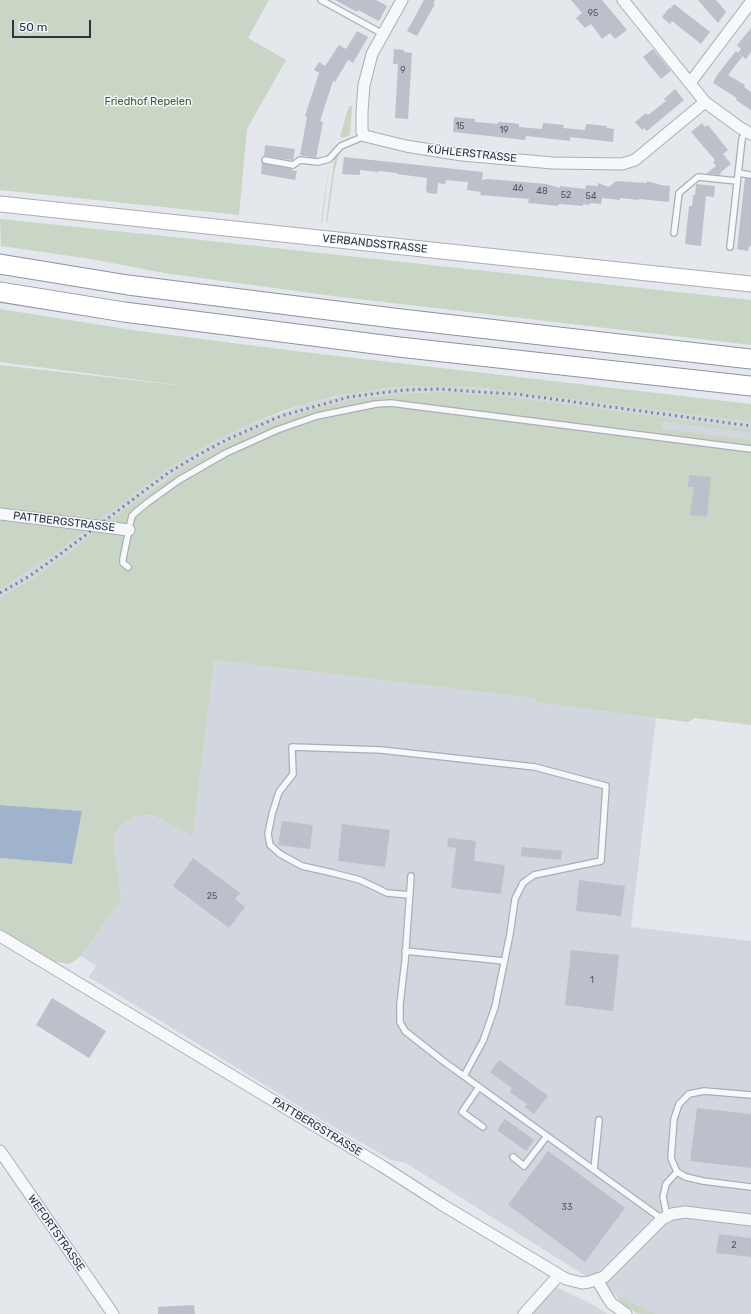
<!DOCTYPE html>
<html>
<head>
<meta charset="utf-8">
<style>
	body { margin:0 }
	#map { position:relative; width:751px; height:1314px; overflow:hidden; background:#e4e7ec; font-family:Rubik,sans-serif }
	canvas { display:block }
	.scale { position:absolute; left:12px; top:20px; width:79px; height:18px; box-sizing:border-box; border:2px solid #2b3445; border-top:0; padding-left:5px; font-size:12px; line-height:14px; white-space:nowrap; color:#2b3445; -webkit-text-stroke:3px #f4f6f9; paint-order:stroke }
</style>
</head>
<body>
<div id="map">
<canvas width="751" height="1314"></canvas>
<div class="scale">50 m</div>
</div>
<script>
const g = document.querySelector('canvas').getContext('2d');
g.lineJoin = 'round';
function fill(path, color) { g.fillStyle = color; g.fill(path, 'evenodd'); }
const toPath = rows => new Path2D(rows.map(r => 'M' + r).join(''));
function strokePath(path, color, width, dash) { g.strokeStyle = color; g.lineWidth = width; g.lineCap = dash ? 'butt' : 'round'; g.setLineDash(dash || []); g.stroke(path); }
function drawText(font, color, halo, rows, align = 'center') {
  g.font = font + ' Rubik,sans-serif'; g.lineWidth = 3; g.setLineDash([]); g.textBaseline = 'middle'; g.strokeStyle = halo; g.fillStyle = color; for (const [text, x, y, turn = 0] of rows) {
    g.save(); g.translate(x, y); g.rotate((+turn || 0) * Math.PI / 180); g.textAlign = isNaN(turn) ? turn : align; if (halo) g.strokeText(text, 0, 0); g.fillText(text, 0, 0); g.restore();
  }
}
fill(toPath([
	[416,386,454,386,502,390,751,422,751,429,479,394,420,392,378,395,353,399,313,409,285,418,235,438,196,460,160,483,62,558,32,579,0,597,0,589,53,555,171,467,203,447,243,427,305,404,355,392,385,388],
	[663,422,751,433,751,440,662,428],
	[214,660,532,698,540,703,656,718,631,927,751,941,751,1314,656,1314,616,1295,406,1163,391,1160,317,1117,89,977,96,966,81,956,121,900,120,887,114,846,114,837,121,825,136,816,152,815,193,836],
	[556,1287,592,1304,607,1314,530,1314]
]), '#d2d6de');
fill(toPath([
	[0,0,269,0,248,38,286,60,247,129,239,215,0,190],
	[349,106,352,106,350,135,342,138,340,136],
	[340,148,334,174,327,224,326,220,335,154],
	[330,162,322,223,321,223,322,213],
	[0,219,183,238,751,300,751,345,341,297,164,273,91,259,1,246],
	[0,309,132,330,303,352,751,404,751,422,474,387,416,386,385,388,335,396,305,404,282,411,243,427,203,447,171,467,53,555,0,589,0,365,192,387,0,362],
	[438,392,459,393,501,396,751,429,751,433,663,422,662,428,751,440,751,725,695,718,688,722,656,718,540,703,532,698,214,660,193,836,152,815,136,816,121,825,114,837,114,846,120,888,121,900,81,956,73,962,68,964,56,962,0,929,0,858,72,864,82,811,0,805,0,597,32,579,73,550,95,531,175,473,196,460,235,438,285,418,313,409,353,399,401,393],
	[616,1295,656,1314,638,1314,621,1303]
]), '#c9d6c5');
fill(toPath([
	[0,805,82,811,72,864,0,858]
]), '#9fb4cc');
fill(toPath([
	[335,0,376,0,387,6,379,21,358,10,357,12],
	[424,0,435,0,433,3,435,4,417,36,407,31],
	[571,0,602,0,627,30,615,39,610,33,602,39,591,24,585,28,576,18,582,13],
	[698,0,716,0,726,12,718,23],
	[674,4,710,32,701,44,672,21,670,24,662,17,669,8,670,9],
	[751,28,751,52,746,59,738,53,741,49,737,45],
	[357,31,368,37,353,63,348,60,335,82,333,81,320,121,323,122,316,158,300,155,307,117,305,116,319,73,314,70,319,62,325,66,339,45,346,49],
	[394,49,404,50,404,52,412,53,408,119,395,118,398,64,393,64],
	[653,49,671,71,661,79,643,57],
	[736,51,742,57,728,75,745,85,744,87,751,92,751,110,736,100,737,98,713,83,717,75],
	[675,89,684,100,647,131,644,128,642,130,635,122,646,113,648,115,666,101,664,99],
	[454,117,475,119,475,122,498,124,498,122,512,123,519,124,519,127,542,129,543,123,564,125,563,128,585,130,586,124,607,126,607,128,614,129,613,142,570,137,570,141,526,136,525,140,453,132],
	[702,123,705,127,708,125,728,150,723,154,731,164,721,172,720,175,706,174,716,166,713,162,715,160,691,132],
	[265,145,295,149,293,160,292,160,264,156],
	[344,157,483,172,482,180,488,179,546,184,560,188,560,186,585,189,586,185,598,186,598,183,609,187,616,181,647,183,647,181,661,185,670,186,669,202,639,199,639,200,620,198,620,200,602,198,601,204,590,203,590,205,583,204,583,206,559,204,558,206,528,203,529,199,480,195,481,192,467,190,468,182,446,180,445,184,438,183,437,194,428,193,426,190,427,178,397,174,397,173,379,171,379,172,360,170,360,175,342,174],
	[262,163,292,169,292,170,297,171,295,180,261,174],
	[745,178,751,179,751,246,749,246,748,251,737,249],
	[696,184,715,186,714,197,706,196,701,246,685,244,689,206,692,206,693,195,695,195],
	[689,475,711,477,707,517,690,515,694,487,688,487],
	[282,821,313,825,310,849,278,845],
	[342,824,390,830,385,867,338,861],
	[448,838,476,841,474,861,505,865,501,894,451,888,456,848,447,847],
	[522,847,562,851,561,860,521,856],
	[193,858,240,893,235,899,245,907,229,928,173,886],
	[579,880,625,886,621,916,576,911],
	[571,950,619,955,613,1011,565,1005],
	[52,998,106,1031,89,1058,36,1025],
	[499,1060,548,1096,534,1114,525,1107,527,1104,510,1092,512,1088,490,1072],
	[697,1108,751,1114,751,1168,690,1161],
	[505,1119,534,1140,526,1151,497,1130],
	[548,1151,625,1208,585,1262,508,1205],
	[719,1234,751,1238,751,1257,716,1253],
	[194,1305,195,1314,158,1314,158,1307]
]), '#bbc0ca');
const lane = toPath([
	[321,0,383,34],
	[265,160,293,165,300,160,318,162,329,159,341,146,365,136],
	[738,173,751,175],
	[674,233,679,193,698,177,737,181],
	[730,247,742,139,745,132],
	[128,567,123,563,123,559,130,524,132,516,136,512,147,503,179,480,226,453,277,430,317,416,376,404,391,403,406,405,751,449],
	[411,876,405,961,400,1004,400,1022,405,1031,443,1061,662,1219],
	[410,895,387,893,360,880,333,873,302,866,280,854,270,845,268,834,272,814,279,792,293,774,292,747,381,750,535,767,606,786,601,861,534,875,523,883,515,899,510,934,495,1007,483,1041,464,1076],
	[405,951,504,961],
	[479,1087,462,1112,483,1127],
	[751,1095,704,1091,689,1094,679,1104,674,1119,671,1158,677,1172,686,1177,703,1181,751,1187],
	[513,1157,524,1166,547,1136],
	[594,1170,599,1120],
	[667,1216,663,1197,666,1184,677,1172]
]);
const street = toPath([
	[402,0,372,54,364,85,362,112,362,132,365,136,406,146,462,155,553,163,622,164,635,160,705,102],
	[623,0,705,102,739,127,751,134],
	[690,83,751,2],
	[0,514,129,530],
	[0,936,382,1166,441,1204,566,1279,582,1283,589,1282,604,1277,662,1219,672,1214,685,1212,751,1220],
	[0,1151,113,1314],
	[597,1280,611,1303,626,1314],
	[524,1314,559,1275]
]);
const secondary = toPath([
	[0,204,751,284]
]);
const highway = toPath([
	[0,264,128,285,401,319,751,359],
	[0,292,124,312,399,347,751,386]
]);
strokePath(lane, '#a9aeb7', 8);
strokePath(street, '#a9aeb7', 13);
strokePath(secondary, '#a9aeb7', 17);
strokePath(highway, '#8b94a3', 21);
strokePath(lane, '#f7f8fa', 5.5);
strokePath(street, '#f7f8fa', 11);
strokePath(secondary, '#fff', 15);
strokePath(highway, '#fff', 19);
strokePath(toPath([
	[0,593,28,577,59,555,168,473,198,455,228,439,281,416,349,397,405,390,441,389,478,392,516,394,751,426]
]), '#7d8696', 3, [2, 4]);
drawText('9px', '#4f5766', null, [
	["95",593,13],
	["9",403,70],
	["15",460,126],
	["19",504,130],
	["46",518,188],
	["48",542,191],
	["52",566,195],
	["54",591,196],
	["25",212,896],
	["1",592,980],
	["33",567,1207],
	["2",734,1245]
]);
drawText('11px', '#3f6138', '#f4f6f9', [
	["Friedhof Repelen",148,102]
]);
drawText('11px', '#2b3445', '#f4f6f9', [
	["KÜHLERSTRASSE",472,154,6],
	["VERBANDSSTRASSE",375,244,6],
	["PATTBERGSTRASSE",64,522,7],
	["PATTBERGSTRASSE",317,1127,31],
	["WEFORTSTRASSE",56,1233,55]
]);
</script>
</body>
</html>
